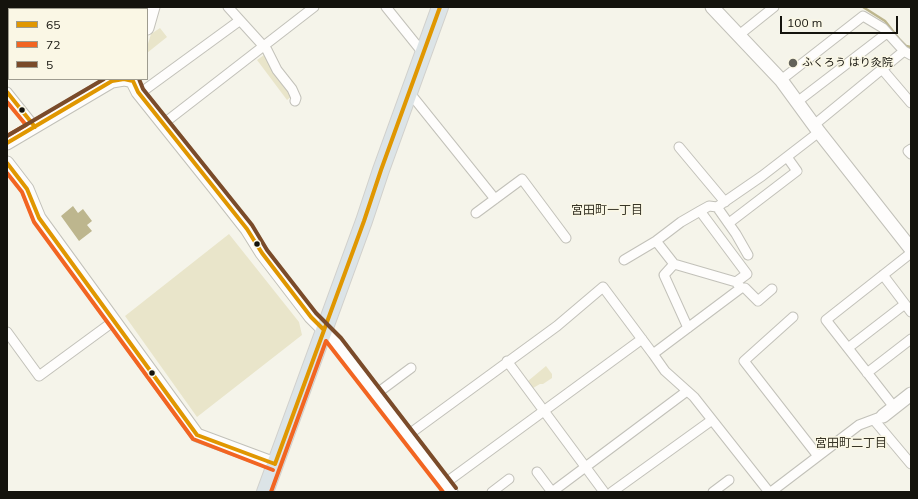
<!DOCTYPE html>
<html>
<head>
<meta charset="utf-8">
<style>
	body { margin:0 }
	#map { position:relative; width:918px; height:499px; overflow:hidden; background:#f5f4ea; font-family:Mulish,sans-serif }
	canvas { display:block }
	.frame { position:absolute; inset:0; border:8px solid #14130d; pointer-events:none }
	.legend { position:absolute; left:8px; top:8px; width:140px; height:72px; box-sizing:border-box; background:#faf7e5; border:1px solid #9e9c8f; margin:0; padding:5px 7px; list-style:none; font-size:12px; color:#14130d }
	.legend li { display:flex; align-items:center; gap:8px; height:20px }
	.legend b { width:20px; border:1px solid #9e9c8f }
	.scale { position:absolute; left:780px; top:16px; width:118px; height:18px; box-sizing:border-box; border:2px solid #14130d; border-top:0; padding-left:5px; font-size:12px; line-height:14px; white-space:nowrap; color:#14130d; -webkit-text-stroke:3px #faf7e5; paint-order:stroke }
</style>
</head>
<body>
<div id="map">
<canvas width="918" height="499"></canvas>
<div class="frame"></div>
<ul class="legend">
<li><b style="height:5px;background:#e09701"></b>65</li>
<li><b style="height:5px;background:#f26522"></b>72</li>
<li><b style="height:5px;background:#7a4b2a"></b>5</li>
</ul>
<div class="scale">100 m</div>
</div>
<script>
const g = document.querySelector('canvas').getContext('2d');
g.lineJoin = 'round';
function fill(path, color) { g.fillStyle = color; g.fill(path, 'evenodd'); }
const toPath = rows => new Path2D(rows.map(r => 'M' + r).join(''));
function strokePath(path, color, width, dash) { g.strokeStyle = color; g.lineWidth = width; g.lineCap = dash ? 'butt' : 'round'; g.setLineDash(dash || []); g.stroke(path); }
function drawText(font, color, halo, rows, align = 'center') {
  g.font = font + ' Mulish,"Noto Sans JP",sans-serif'; g.lineWidth = 3; g.setLineDash([]); g.textBaseline = 'middle'; g.strokeStyle = halo; g.fillStyle = color; for (const [text, x, y, turn = 0] of rows) {
    g.save(); g.translate(x, y); g.rotate((+turn || 0) * Math.PI / 180); g.textAlign = isNaN(turn) ? turn : align; if (halo) g.strokeText(text, 0, 0); g.fillText(text, 0, 0); g.restore();
  }
}
fill(toPath([
	[160,28,167,37,147,53,147,47,151,34],
	[264,55,270,65,289,91,291,97,287,100,257,60],
	[229,234,299,322,302,335,197,417,125,316],
	[546,366,552,374,552,378,543,384,540,384,533,388,528,381]
]), '#e9e5ca');
fill(toPath([
	[73,206,78,213,83,209,92,221,87,225,92,231,79,241,61,216]
]), '#bdb68e');
strokePath(toPath([
	[863,7,885,21,900,40,906,46,911,47]
]), '#bdb68e', 2.5);
const street = toPath([
	[228,7,267,50,277,70,292,89,296,98,295,101],
	[386,7,423,53],
	[72,9,75,7],
	[739,35,774,7],
	[882,69,911,103],
	[781,80,863,16,883,28,904,51,911,55],
	[7,92,35,127],
	[409,92,495,199],
	[139,94,239,21],
	[797,102,887,33],
	[163,124,314,7],
	[814,125,904,51],
	[679,147,725,202],
	[911,149,908,151,911,154],
	[717,207,736,234,748,255],
	[700,211,747,274,736,282],
	[476,213,522,179,566,238],
	[729,223,797,171,787,157],
	[656,241,674,264,736,282,741,288],
	[624,260,656,241,681,222,700,211,709,206,717,207,762,176,819,132],
	[674,264,664,275,688,328],
	[883,275,911,312],
	[793,317,744,361,818,456],
	[7,332,39,376,114,321],
	[848,348,905,304],
	[653,354,741,288,745,288,758,301,772,289],
	[507,361,604,492],
	[867,373,911,339],
	[376,394,411,368],
	[894,407,826,320,911,253],
	[874,420,911,464],
	[408,435,557,326,603,287,653,354,665,371,694,397,769,492],
	[537,472,552,492],
	[444,484,642,339],
	[492,492,509,479],
	[552,492,687,391],
	[612,492,712,420],
	[713,492,729,480],
	[771,492,859,425,883,416]
]);
const secondary = toPath([
	[712,7,781,80,819,132,911,249],
	[147,28,153,7],
	[133,79,134,84,138,92,214,187,247,229,262,253,311,317,336,342,408,435,451,492],
	[7,143,112,81,124,79,133,81],
	[7,163,27,189,39,218,197,435,275,464],
	[883,416,911,394]
]);
const highway = toPath([
	[265,492,364,221,381,170,440,7]
]);
strokePath(street, '#c2c1b9', 11);
strokePath(secondary, '#c2c1b9', 15);
strokePath(highway, '#d1d0cc', 18);
strokePath(street, '#fefdfc', 9);
strokePath(secondary, '#fefdfc', 13);
strokePath(highway, '#dce4e7', 16);
strokePath(toPath([
	[7,92,35,127],
	[7,143,112,81,124,79,133,81,138,92,247,229,262,253,311,317,324,330],
	[7,163,27,189,39,218,197,435,275,464],
	[275,464,364,221,381,170,440,7]
]), '#e09701', 4);
strokePath(toPath([
	[7,102,26,125,7,136],
	[7,173,22,192,34,222,193,439,273,470],
	[271,492,326,341,443,492]
]), '#f26522', 4);
strokePath(toPath([
	[139,79,143,89,252,225,267,250,316,313,341,338,456,488],
	[7,136,104,79]
]), '#7a4b2a', 4);
for (const [x, y, r, color] of [
	[793,63,5,"#63625a"],
	[22,110,3.5,"#14130d"],
	[257,244,3.5,"#14130d"],
	[152,373,3.5,"#14130d"]
]) { const dot = new Path2D(); dot.arc(x, y, r, 0, 2 * Math.PI); g.fillStyle = color; g.fill(dot); strokePath(dot, '#faf7e5', 1.5); }
drawText('11px', '#14130d', '#faf7e5', [
	["ふくろう はり灸院",802,63]
], 'left');
drawText('12px', '#383527', '#faf7e5', [
	["宮田町一丁目",607,210],
	["宮田町二丁目",851,443]
]);
</script>
</body>
</html>
